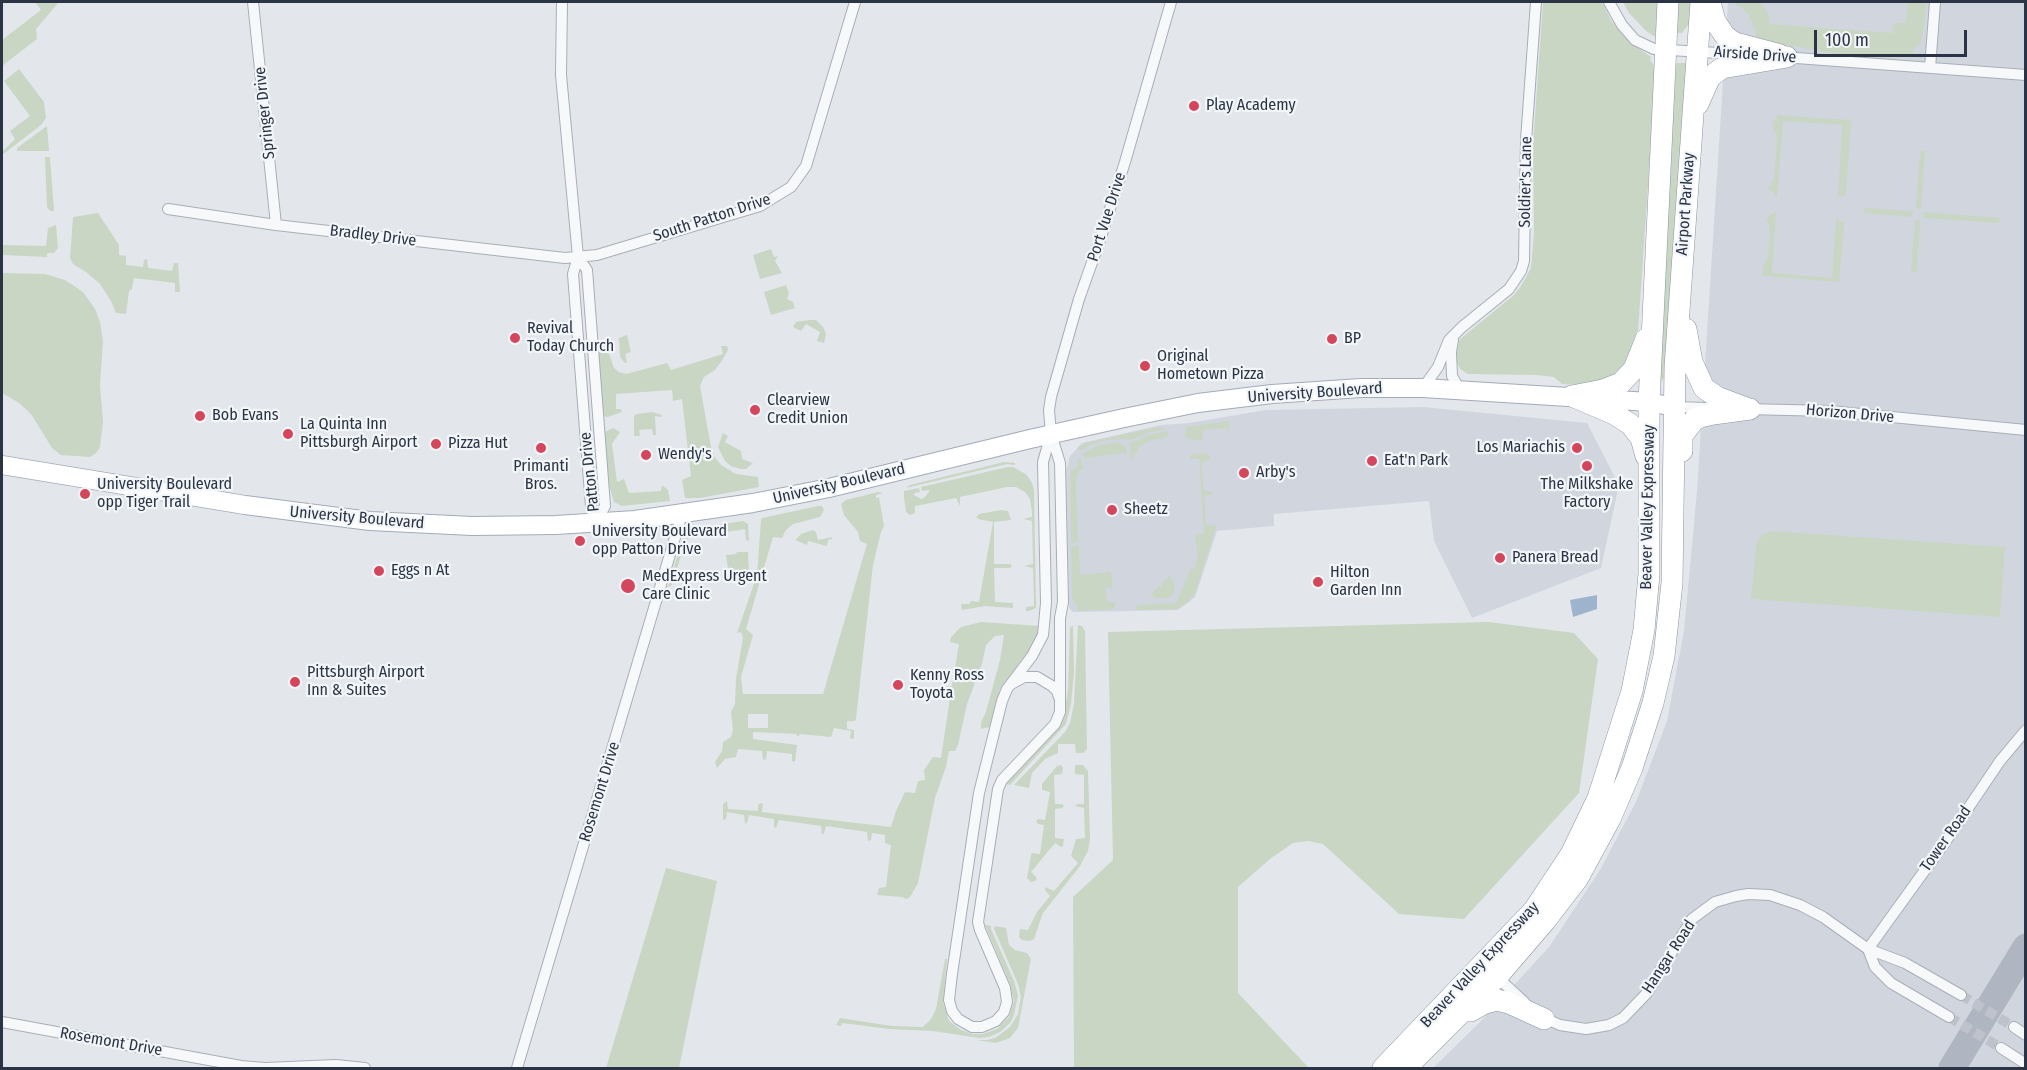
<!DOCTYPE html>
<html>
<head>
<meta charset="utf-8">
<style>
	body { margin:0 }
	#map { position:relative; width:2027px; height:1070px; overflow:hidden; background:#e3e7ec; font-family:"Fira Sans Condensed",sans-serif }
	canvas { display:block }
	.frame { position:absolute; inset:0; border:3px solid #2a3445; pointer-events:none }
	.scale { position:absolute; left:1814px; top:30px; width:153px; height:27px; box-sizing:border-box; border:3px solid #2a3445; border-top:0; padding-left:8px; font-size:18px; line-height:21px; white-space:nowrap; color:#2a3445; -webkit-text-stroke:4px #f3f6f9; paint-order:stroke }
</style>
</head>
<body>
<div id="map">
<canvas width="2027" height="1070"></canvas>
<div class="frame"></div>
<div class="scale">100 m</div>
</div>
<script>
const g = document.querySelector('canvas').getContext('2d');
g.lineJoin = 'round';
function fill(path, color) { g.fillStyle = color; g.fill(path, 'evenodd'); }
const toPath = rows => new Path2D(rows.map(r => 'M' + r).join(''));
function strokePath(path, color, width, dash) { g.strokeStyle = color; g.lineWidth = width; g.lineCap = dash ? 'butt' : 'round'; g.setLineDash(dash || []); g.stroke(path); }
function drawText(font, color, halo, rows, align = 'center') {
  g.font = font + ' "Fira Sans Condensed",sans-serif'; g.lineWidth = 4.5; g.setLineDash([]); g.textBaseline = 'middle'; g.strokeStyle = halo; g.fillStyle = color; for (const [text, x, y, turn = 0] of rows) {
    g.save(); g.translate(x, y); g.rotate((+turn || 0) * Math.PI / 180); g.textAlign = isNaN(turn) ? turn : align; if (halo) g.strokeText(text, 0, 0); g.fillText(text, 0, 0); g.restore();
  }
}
fill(toPath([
	[1728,2,2025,2,2025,1068,1433,1068,1481,1021,1549,947,1600,870,1636,802,1667,721,1684,631,1697,491],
	[1423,407,1587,423,1619,485,1601,568,1472,618,1434,541,1429,501,1274,514,1274,526,1217,531,1195,597,1178,610,1080,612,1073,612,1069,608,1066,471,1070,456,1082,443,1161,425,1189,423,1266,410]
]), '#d1d6de');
fill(toPath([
	[38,2,59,2,36,29,37,39,2,66,2,40,41,10,36,3],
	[1543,2,1602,2,1611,20,1620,32,1629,42,1651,57,1650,60,1656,67,1637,346,1617,376,1593,386,1562,384,1554,377,1537,375,1468,374,1460,369,1456,360,1459,340,1514,295,1521,286,1531,268,1534,233,1533,145],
	[1623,2,1662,2,1659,32,1655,32,1655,37,1645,30,1629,13],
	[1674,2,1694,2,1691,26,1688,25,1682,33,1672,32],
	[1733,2,1761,3,1769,15,1769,24,1892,33,1894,23,1906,23,1908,2,1926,2,1924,28,1920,44,1912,51,1913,54,1906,56,1889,58,1835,54,1788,45,1756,43,1755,31,1749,15,1743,9,1733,3],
	[1676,63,1690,63,1666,374,1659,386],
	[19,69,44,102,46,118,41,125,2,155,2,152,15,139,10,131,30,116,4,81],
	[1774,115,1851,120,1846,195,1838,198,1842,125,1783,121,1777,198,1774,193,1768,189,1774,179,1775,169,1777,138,1773,127,1773,121,1777,121,1777,117],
	[47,126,49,151,17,151,17,148],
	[1920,151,1925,151,1921,209,1916,208],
	[45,157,50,157,54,211,50,211,47,207],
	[1864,208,1913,211,1912,217,1864,213],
	[1776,211,1772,273,1832,278,1836,218,1844,223,1839,282,1762,276,1763,267,1768,257,1770,237,1770,228,1766,218],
	[1924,212,2000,218,1999,223,1923,218],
	[98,213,119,245,119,255,126,256,126,265,143,267,144,260,147,259,148,268,172,271,174,263,178,263,180,292,175,292,175,283,134,278,132,289,129,291,126,314,116,313,111,301,100,284,86,272,73,264,70,258,73,217],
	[1915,220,1920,220,1917,272,1911,272],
	[56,225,58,248,54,253,47,253,47,257,2,255,2,245,46,246,48,228],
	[771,249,774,257,778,256,775,261,782,273,760,279,753,255],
	[2,273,45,274,65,280,83,292,95,309,100,322,103,341,100,385,103,422,100,447,96,453,90,457,61,455,52,448,31,414,19,403,2,393],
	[786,285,789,293,787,299,793,302,795,308,771,315,764,292],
	[809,320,816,320,823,327,826,334,824,343,817,341,820,332,806,324,801,331,793,327,796,322],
	[627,335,631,352,625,354,627,362,625,363,620,357,619,338],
	[600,342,606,345,614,368,619,372,626,374,667,363,671,370,723,354,721,346,727,346,728,350,721,362,715,370,704,377,700,386,711,447,714,456,721,465,736,474,758,477,759,487,700,498,685,498,682,480,691,476,682,399,673,401,672,390,616,394,616,409,621,409,622,412,608,417,603,416,598,343],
	[652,412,662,415,661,417,655,416,656,435,653,435,652,429,639,430,640,436,634,436,634,416,637,414],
	[1229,421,1230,437,1227,428,1203,430,1202,440,1190,440,1185,437,1186,427],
	[1158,427,1165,429,1150,432,1132,440,1121,439,1102,441,1090,445,1081,451,1077,448,1085,443],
	[613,428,620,432,612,444,617,482,624,479,629,493,661,491,662,485,668,490,670,501,622,506,614,502,608,482,604,436,605,432],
	[1167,431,1169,434,1167,437,1147,442,1140,446,1131,461,1130,443,1152,434],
	[723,433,728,436,725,442,741,451,742,459,753,463,746,469,740,469,731,466,725,461,718,447],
	[1118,442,1126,447,1128,461,1126,453,1085,458,1082,454,1096,446],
	[1193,454,1205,453,1210,457,1209,461,1201,462,1204,491,1212,492,1211,495,1204,496,1206,525,1214,525,1216,527,1196,591,1189,602,1177,609,1137,610,1136,607,1138,605,1175,603,1178,599,1189,572,1191,568,1195,569,1198,557,1195,536,1204,533,1199,459,1190,459,1190,456],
	[1080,457,1083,468,1078,473,1076,480,1078,542,1071,543,1070,475,1070,471,1075,470,1078,465,1077,460],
	[1004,462,1015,463,1015,465,1007,464,906,488,910,485],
	[1008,467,1013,467,1027,475,1032,483,1034,490,1036,602,1036,608,1029,611,1026,611,1026,607,1034,606,1033,568,1024,566,1033,564,1032,521,1023,519,1032,517,1032,512,1030,499,1025,492,1016,487,1007,487,960,497,960,506,956,498,915,506,915,513,910,515,906,512,904,497,904,491,919,488,920,492,914,493,914,495,921,499,924,498,929,492,929,490,922,491,921,487],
	[878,492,883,493,876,495,876,498,879,497,884,526,881,532,873,565,856,719,855,721,847,721,847,729,854,730,854,739,850,738,851,731,834,728,831,737,800,734,798,737,796,734,753,732,753,739,797,745,795,762,792,761,792,754,767,751,766,759,763,760,762,751,738,749,736,757,725,759,717,768,715,762,722,751,723,742,731,737,733,730,731,712,735,704,736,678,743,638,741,632,737,633,757,575,761,520,762,518,818,506,822,506,824,510,820,517,793,524,786,530,782,538,773,537,746,629,753,635,741,677,743,694,823,694,867,544,860,541,858,532,844,515,841,504,846,500],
	[748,714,768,714,768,728,748,728],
	[1001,510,1008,511,1011,520,994,522,994,564,1010,564,1012,566,1010,568,994,568,995,602,1013,603,1013,608,985,606,962,610,961,604,969,604,971,601,979,602,993,522,978,519,976,517,979,514],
	[743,521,748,524,749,541,746,540,745,529,686,539,672,585,668,587,685,530],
	[813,530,816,532,818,540,832,537,832,539,828,540,827,546,808,541,807,545,795,540,801,534],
	[1770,531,2005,547,2000,617,1751,599,1756,545,1761,536],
	[1079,545,1080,575,1111,572,1113,587,1105,588,1107,602,1116,602,1114,609,1078,611,1077,605,1072,599,1071,547],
	[737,552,748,552,749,575,744,575,744,577,729,575,726,555,736,554],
	[1170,575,1175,587,1173,595,1168,598,1154,598,1152,593,1159,586,1161,587,1163,584,1162,582],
	[981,622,1040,626,1036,641,1000,690,990,727,981,729,981,722,986,712,1000,660,1004,635,995,636,986,645,982,664,967,704,958,745,955,751,949,751,946,767,935,798,918,883,910,897,906,899,902,897,877,895,879,888,886,887,891,845,885,843,885,835,872,833,871,840,868,841,867,832,826,826,824,833,822,835,821,826,779,820,776,828,774,827,774,819,749,815,747,823,745,824,744,815,727,812,726,819,723,820,723,804,727,801,728,809,758,811,758,805,761,803,763,804,762,812,891,827,896,811,905,792,915,793,918,781,925,780,924,770,933,757,941,758,951,691,945,689,944,687,952,686,959,644,950,642,951,637,961,627],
	[1489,622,1574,633,1598,659,1579,793,1464,919,1399,914,1323,844,1308,841,1293,843,1270,859,1238,887,1238,993,1309,1068,1074,1068,1073,897,1113,860,1108,632],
	[1073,625,1074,672,1071,704,1066,724,1010,785,1006,784,1063,721,1068,690,1070,628],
	[1078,625,1082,626,1085,631,1087,749,1083,753,1076,753,1075,744,1058,744,1058,753,1045,759,1032,773,1029,788,1014,785,1065,732,1070,723,1074,703],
	[1061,765,1063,768,1062,774,1054,775,1055,804,1062,804,1064,806,1062,808,1055,809,1055,838,1064,839,1063,846,1061,847,1055,843,1031,872,1037,878,1035,881,1031,882,1027,878,1031,855,1032,853,1040,854,1044,825,1038,824,1036,821,1038,819,1045,820,1050,792,1042,790,1042,784,1057,766],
	[1075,765,1083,765,1088,771,1090,839,1088,851,1080,866,1043,913,1034,939,1029,941,1022,940,1019,937,1020,929,1028,930,1037,912,1050,896,1045,890,1045,887,1054,891,1078,863,1071,856,1076,839,1085,838,1084,808,1075,806,1077,804,1084,804,1084,775,1075,774],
	[666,868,717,881,679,1068,606,1068],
	[985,925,991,926,991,929,1014,981,1018,995,1014,1015,1010,1023,1000,1032,989,1037,979,1038,933,1031,889,1029,842,1023,841,1026,836,1025,840,1018,892,1026,923,1027,931,1019,936,1009,945,959,947,959,943,1002,949,1021,961,1030,973,1034,983,1034,997,1029,1009,1017,1014,1001,1009,982],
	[995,926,1006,928,1009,945,1015,950,1027,953,1031,959,1018,1028,1010,1038,996,1043,976,1040,987,1040,995,1038,1010,1027,1018,1014,1021,997,1018,984,994,929]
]), '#c9d6c4');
fill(toPath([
	[1597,595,1597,609,1573,617,1570,600]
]), '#9eb4cd');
strokePath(toPath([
	[1952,1068,2026,947]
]), '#b0b6c1', 27);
strokePath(toPath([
	[1961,995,2014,1027],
	[1949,1017,2001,1048]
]), '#bec3cb', 10, [10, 5]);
const street = toPath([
	[253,2,276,225],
	[562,2,561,75,578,257,573,274,591,507,596,523],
	[1609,2,1622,25,1635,40,1654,49,1750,55],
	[1783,57,2026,75],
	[1930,68,1935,2],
	[168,209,276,225,565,258,597,255,760,206,791,187,806,166,855,2],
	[578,257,587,270,605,506,596,523],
	[1453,340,1451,352,1452,376,1460,390],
	[1423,388,1438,367,1449,340,1462,327,1509,289,1521,271,1524,261,1526,140,1536,2],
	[1674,407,1709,408],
	[1746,409,1830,411,2026,430],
	[1051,434,1043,462,1046,603,1043,635,1032,656,1007,689,1002,701,979,793,952,974,949,1000,952,1011,958,1019,972,1027,982,1027,996,1021,1004,1012,1007,1002,1005,988,980,930,978,922,998,789,1002,780,1055,724,1060,712,1060,618,1063,602,1060,463,1051,434,1049,410,1051,397,1079,299,1100,240,1125,162,1171,2],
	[1013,683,1024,677,1037,677,1052,686,1057,691,1059,697],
	[1868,949,1946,841,2000,761,2026,730],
	[1868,949,1875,967,1891,983,1949,1017],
	[1495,975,1525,1003],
	[1542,1017,1560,1025,1586,1029,1609,1025,1623,1018,1647,993,1692,919,1715,902,1736,896,1748,894,1770,895,1800,905,1823,917,1868,949,1905,963,1961,995],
	[2,1022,241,1066,265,1068,336,1065,365,1068],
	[2014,1027,2026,1035],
	[2001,1048,2026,1064],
	[517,1068,682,514]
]);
const primary = toPath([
	[2,465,245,505,370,521,472,526,556,525,635,520,753,503,829,488,1030,439,1124,418,1198,403,1272,394,1361,388,1423,388,1649,402,1674,407]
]);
const highway = toPath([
	[1710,2,1715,21,1725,36,1735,43,1780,55],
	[1698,104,1710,77,1722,68,1787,57],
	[1686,329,1692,362,1704,388,1717,397,1746,408],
	[1572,396,1603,390,1621,383,1634,369,1646,339],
	[1572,396,1614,414,1630,424,1641,438,1646,456],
	[1682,451,1682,436,1694,420,1700,417,1713,414,1750,409],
	[1471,1011,1485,1003,1497,1000,1509,1003,1544,1019],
	[1383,1068,1534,910,1571,854,1598,798,1632,691,1644,630,1649,574,1649,402,1668,2],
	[1406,1068,1497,977,1545,921,1578,878,1610,819,1632,768,1653,703,1664,656,1672,583,1675,367,1701,2]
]);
strokePath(street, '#a8aeb7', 12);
strokePath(primary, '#a2abb8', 20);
strokePath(highway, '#8a94a3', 22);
strokePath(street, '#f7f8fa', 10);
strokePath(primary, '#fff', 18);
strokePath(highway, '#fff', 21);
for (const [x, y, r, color] of [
	[1194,106,6,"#d4465b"],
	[515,338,6,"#d4465b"],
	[1332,339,6,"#d4465b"],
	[1145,366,6,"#d4465b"],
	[755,410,6,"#d4465b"],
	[200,416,6,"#d4465b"],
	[288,434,6,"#d4465b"],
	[436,444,6,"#d4465b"],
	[541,448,6,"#d4465b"],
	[1577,448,6,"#d4465b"],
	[646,455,6,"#d4465b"],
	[1372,461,6,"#d4465b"],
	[1587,466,6,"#d4465b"],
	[1244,473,6,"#d4465b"],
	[85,494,6,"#d4465b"],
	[1112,510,6,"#d4465b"],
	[580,541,6,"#d4465b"],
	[1500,558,6,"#d4465b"],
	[379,571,6,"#d4465b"],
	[1318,582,6,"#d4465b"],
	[628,586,8,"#d4465b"],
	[295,682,6,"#d4465b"],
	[898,685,6,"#d4465b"]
]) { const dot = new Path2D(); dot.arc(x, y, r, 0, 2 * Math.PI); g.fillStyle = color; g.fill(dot); strokePath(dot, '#f3f6f9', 2); }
drawText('16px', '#2a3445', '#f3f6f9', [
	["Airside Drive",1755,55,4],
	["Springer Drive",265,113,-96],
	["Soldier's Lane",1526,182,-89],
	["Airport Parkway",1686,204,-86],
	["Port Vue Drive",1107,217,-72],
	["South Patton Drive",712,218,-18],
	["Bradley Drive",373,236,7],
	["University Boulevard",1315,393,-4],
	["Horizon Drive",1850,414,5],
	["Patton Drive",590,472,-96],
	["University Boulevard",839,484,-13],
	["Beaver Valley Expressway",1648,507,-89],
	["University Boulevard",357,518,5],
	["Rosemont Drive",600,792,-73],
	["Tower Road",1946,839,-55],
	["Hangar Road",1669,957,-57],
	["Beaver Valley Expressway",1480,965,-47],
	["Rosemont Drive",111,1042,10]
]);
drawText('16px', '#2a3445', '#f3f6f9', [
	["Play Academy",1206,106],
	["Revival",527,329],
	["Today Church",527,347],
	["BP",1344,339],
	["Original",1157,357],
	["Hometown Pizza",1157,375],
	["Clearview",767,401],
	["Credit Union",767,419],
	["Bob Evans",212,416],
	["La Quinta Inn",300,425],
	["Pittsburgh Airport",300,443],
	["Pizza Hut",448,444],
	["Los Mariachis",1565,448,"right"],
	["Wendy's",658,455],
	["Eat'n Park",1384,461],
	["Primanti",541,467,"center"],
	["Bros.",541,485,"center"],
	["Arby's",1256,473],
	["University Boulevard",97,485],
	["opp Tiger Trail",97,503],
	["The Milkshake",1587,485,"center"],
	["Factory",1587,503,"center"],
	["Sheetz",1124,510],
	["University Boulevard",592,532],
	["opp Patton Drive",592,550],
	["Panera Bread",1512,558],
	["Eggs n At",391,571],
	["Hilton",1330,573],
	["Garden Inn",1330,591],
	["MedExpress Urgent",642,577],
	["Care Clinic",642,595],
	["Pittsburgh Airport",307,673],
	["Inn & Suites",307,691],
	["Kenny Ross",910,676],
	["Toyota",910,694]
], 'left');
</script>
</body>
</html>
